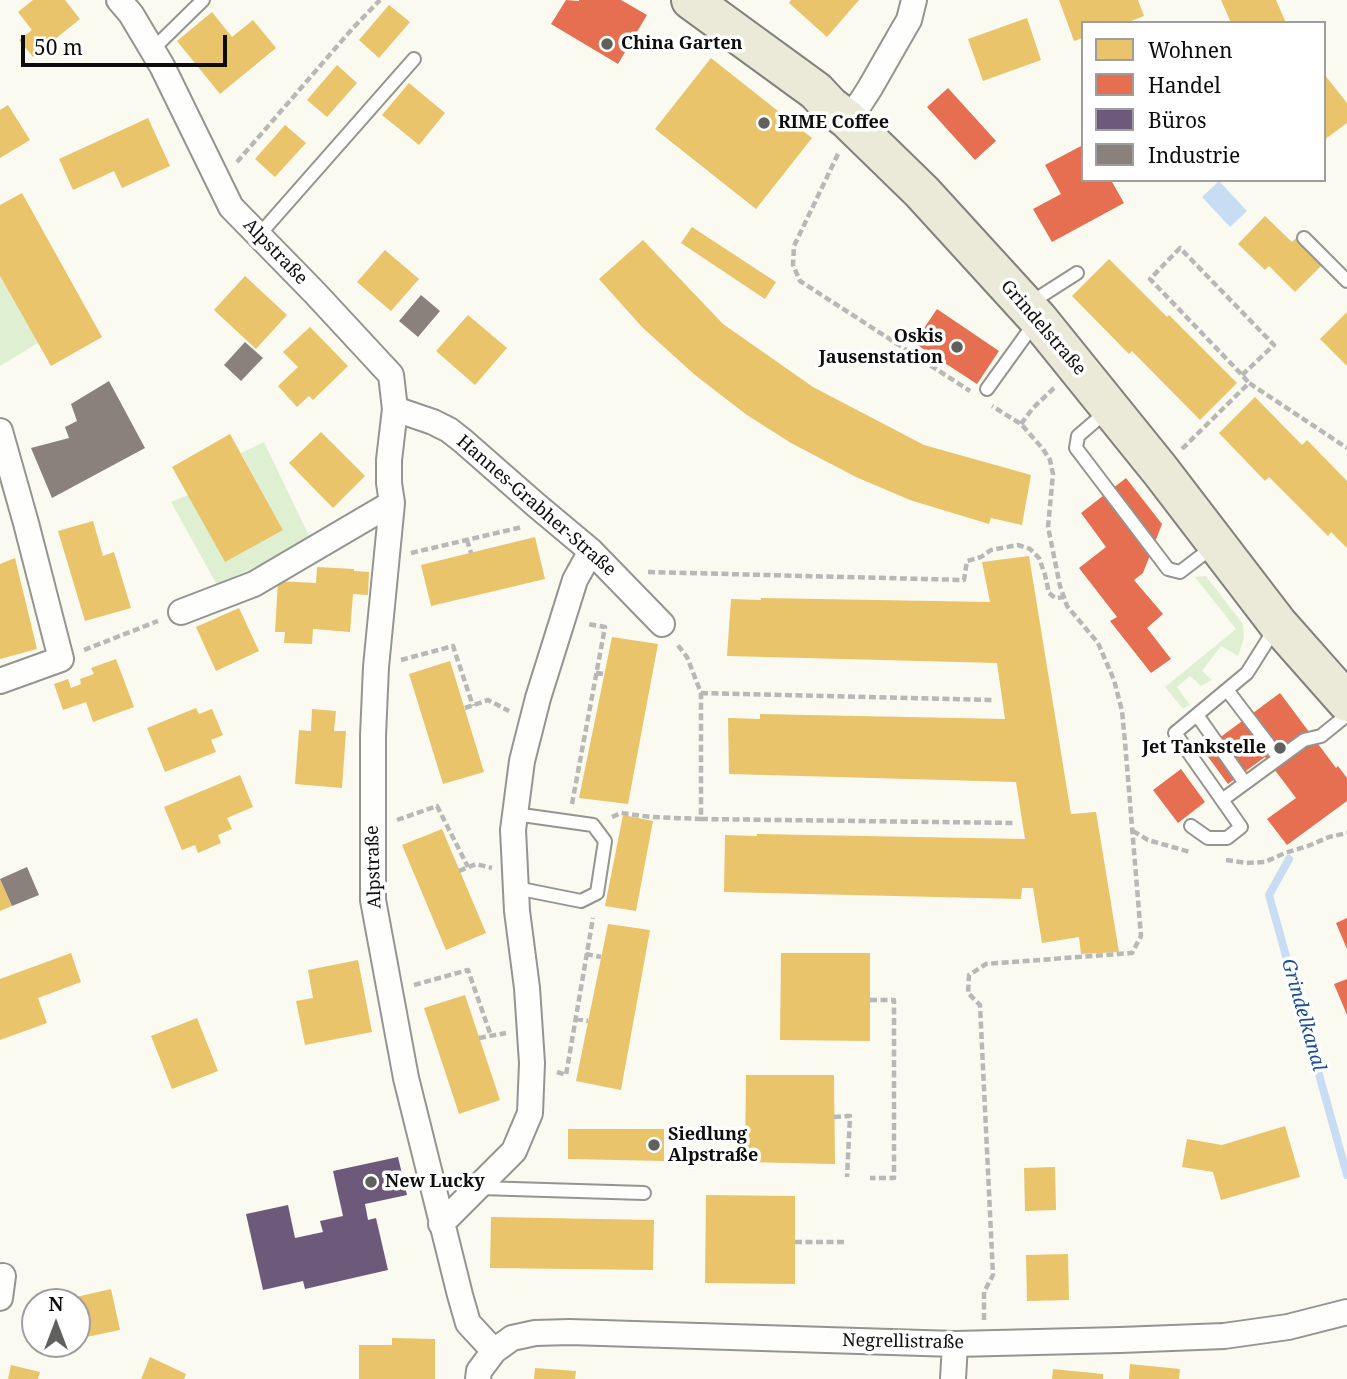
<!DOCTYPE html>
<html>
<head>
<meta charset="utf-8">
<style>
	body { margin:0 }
	#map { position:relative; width:1347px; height:1379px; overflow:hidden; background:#fafaf1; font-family:"Noto Serif",serif }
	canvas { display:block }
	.legend { position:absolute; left:1081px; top:21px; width:245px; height:161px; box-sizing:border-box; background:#fff; border:2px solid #9e9e9e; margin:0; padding:9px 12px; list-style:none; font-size:21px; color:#0d0d0d }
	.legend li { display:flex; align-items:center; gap:14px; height:35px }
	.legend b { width:35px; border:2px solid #9e9e9e }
	.north { position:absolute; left:21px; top:1288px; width:70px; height:70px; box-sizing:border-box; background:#fff; border:2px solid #9e9e9e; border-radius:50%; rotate:0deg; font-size:19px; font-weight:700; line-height:28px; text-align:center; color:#0d0d0d }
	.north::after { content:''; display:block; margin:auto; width:24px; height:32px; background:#60605d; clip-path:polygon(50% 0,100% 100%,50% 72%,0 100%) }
	.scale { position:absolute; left:21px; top:35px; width:206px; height:32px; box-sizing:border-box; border:4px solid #0d0d0d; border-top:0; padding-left:9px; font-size:21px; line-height:24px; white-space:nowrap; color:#0d0d0d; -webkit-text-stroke:5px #fff; paint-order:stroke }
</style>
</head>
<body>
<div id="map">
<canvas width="1347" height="1379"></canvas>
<ul class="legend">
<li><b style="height:19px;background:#e9c46a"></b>Wohnen</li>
<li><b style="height:19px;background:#e76f51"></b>Handel</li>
<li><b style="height:19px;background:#6d597a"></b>Büros</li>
<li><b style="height:19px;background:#8a817c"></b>Industrie</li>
</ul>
<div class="north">N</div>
<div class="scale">50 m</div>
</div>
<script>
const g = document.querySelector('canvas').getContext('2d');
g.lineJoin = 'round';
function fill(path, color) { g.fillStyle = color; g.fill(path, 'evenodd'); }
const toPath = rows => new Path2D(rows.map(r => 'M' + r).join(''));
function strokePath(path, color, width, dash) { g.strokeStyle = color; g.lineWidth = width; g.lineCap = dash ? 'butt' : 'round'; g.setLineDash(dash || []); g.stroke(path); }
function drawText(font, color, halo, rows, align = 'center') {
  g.font = font + ' "Noto Serif",serif'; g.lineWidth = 7; g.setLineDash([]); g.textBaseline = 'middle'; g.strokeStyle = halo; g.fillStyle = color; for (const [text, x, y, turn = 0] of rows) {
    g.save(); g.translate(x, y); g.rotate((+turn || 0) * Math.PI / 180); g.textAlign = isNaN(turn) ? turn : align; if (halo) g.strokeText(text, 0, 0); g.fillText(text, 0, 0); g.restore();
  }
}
fill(toPath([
	[0,276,38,343,0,366],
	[264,442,311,540,217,585,171,502,188,495,283,530,241,453],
	[1206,576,1243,624,1244,638,1238,656,1221,646,1202,671,1212,680,1201,686,1190,676,1177,687,1190,705,1183,709,1165,687,1236,629,1195,577]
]), '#dff0d2');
fill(toPath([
	[1219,181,1247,211,1230,227,1202,197]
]), '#c8ddf3');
fill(toPath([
	[33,0,65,0,80,19,33,57,19,40,32,30,18,12],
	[791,0,859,0,827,37,789,3],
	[1059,0,1138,0,1144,16,1126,23,1083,23,1083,38,1074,41],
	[1221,0,1276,0,1286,23,1231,23],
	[389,5,410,22,379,58,359,40],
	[212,12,232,37,253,20,276,48,220,94,177,41],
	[1027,18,1041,60,983,81,968,39],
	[711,58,812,138,756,209,655,129],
	[337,65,357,83,327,117,307,100],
	[1324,74,1347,103,1347,123,1324,140],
	[409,83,445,113,419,145,382,115],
	[8,105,30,140,0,158,0,110],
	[148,118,170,166,122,188,114,171,73,190,59,159],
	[285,125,306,143,275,177,255,159],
	[22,193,102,337,51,366,0,276,0,205],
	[1265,216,1292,242,1296,238,1323,264,1295,292,1269,266,1265,270,1238,244],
	[692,227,776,282,765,299,681,243],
	[643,240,723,324,813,387,924,445,1031,475,1022,525,991,518,989,524,910,500,856,477,791,443,747,415,695,375,642,327,599,279],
	[385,250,419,279,391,311,357,282],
	[1109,259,1167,317,1169,315,1237,383,1200,420,1132,351,1129,354,1072,296],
	[245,276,287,315,256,349,214,310],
	[1347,312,1347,366,1320,339],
	[468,315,507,348,475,385,436,351],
	[310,327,348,366,313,400,309,396,297,407,278,386,298,367,283,352],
	[1255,397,1302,445,1307,440,1347,481,1347,548,1331,532,1328,536,1269,477,1265,481,1219,433],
	[321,432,365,476,333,508,289,463],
	[230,434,283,530,225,562,172,467],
	[93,521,103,556,114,552,131,608,85,621,58,531],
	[535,537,545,579,431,606,421,565],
	[1029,556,1071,814,1096,812,1119,952,1081,954,1079,937,1042,943,1033,888,1022,888,1021,899,724,892,725,835,757,836,757,834,1025,839,1016,782,729,774,728,718,760,719,760,714,1005,719,997,663,727,656,731,599,761,600,761,598,990,602,982,562],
	[15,558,37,649,0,659,0,564],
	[317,567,354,569,354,571,369,572,368,595,353,594,350,632,313,629,312,644,284,643,285,632,275,632,278,581,316,583],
	[239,608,259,651,216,671,196,627],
	[612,637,658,644,628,804,579,798],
	[116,659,134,707,93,722,86,702,63,710,54,684,68,679,71,688,81,684,80,679,94,674,91,668],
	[450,661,484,772,443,784,409,674],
	[196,708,199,714,212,709,223,735,211,740,216,752,165,772,147,728],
	[312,709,336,711,334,731,346,731,342,788,295,784,299,730,311,731],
	[240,775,253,807,227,818,232,829,218,835,221,843,198,853,195,845,182,850,164,807],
	[623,815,653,821,636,911,605,906],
	[442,829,486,933,446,950,402,845],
	[0,879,12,906,0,911],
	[608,924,650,930,621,1090,576,1081],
	[71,953,81,982,38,998,47,1023,0,1040,0,979],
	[781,953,870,953,870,1041,780,1040],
	[358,960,372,1032,305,1045,296,1001,313,998,308,970],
	[465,995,500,1100,459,1114,424,1008],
	[197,1018,218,1071,172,1089,151,1036],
	[746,1075,834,1075,835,1164,745,1162],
	[1285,1126,1300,1177,1221,1200,1213,1172,1182,1167,1187,1139,1222,1145],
	[568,1129,664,1129,664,1161,568,1159],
	[1055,1167,1056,1210,1025,1211,1024,1168],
	[706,1195,795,1196,795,1284,705,1283],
	[491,1217,654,1220,653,1270,490,1268],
	[1068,1254,1069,1300,1027,1301,1026,1255],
	[111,1289,120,1330,77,1339,77,1302,59,1301],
	[392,1338,435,1339,435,1379,359,1379,359,1345,392,1345],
	[150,1357,186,1374,184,1379,141,1379],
	[1130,1364,1180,1369,1179,1379,1129,1379],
	[11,1365,40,1372,38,1379,8,1379],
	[535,1368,576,1371,575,1379,534,1379],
	[1053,1369,1103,1374,1103,1379,1052,1379]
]), '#e9c46a');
fill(toPath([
	[566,0,579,1,579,0,621,0,647,15,618,64,551,24],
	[948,88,996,141,975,160,927,107],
	[1083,145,1083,180,1111,180,1124,203,1052,242,1033,209,1061,194,1045,165],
	[937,309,999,351,977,384,914,343],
	[1126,478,1162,524,1143,573,1134,580,1163,614,1147,628,1171,659,1151,673,1110,621,1117,617,1079,568,1106,547,1081,513],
	[1280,693,1336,768,1338,766,1347,778,1347,801,1287,845,1267,819,1296,798,1265,757,1228,784,1203,750],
	[1181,769,1205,802,1178,823,1153,790],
	[1347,918,1347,949,1336,923],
	[1347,979,1347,1015,1334,984]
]), '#e76f51');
fill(toPath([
	[398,1157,407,1195,365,1204,368,1220,376,1218,388,1270,305,1289,303,1281,263,1290,246,1214,288,1205,295,1238,323,1232,320,1221,343,1216,333,1171]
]), '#6d597a');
fill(toPath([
	[421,295,440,311,418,337,399,321],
	[245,342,263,358,241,381,224,365],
	[109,381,145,448,52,498,31,448,69,438,65,427,77,421,71,404],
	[27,867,39,895,12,906,0,879]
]), '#8a817c');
strokePath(toPath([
	[1289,859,1269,895,1347,1175]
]), '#c8ddf3', 8);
const service = toPath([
	[152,50,203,0],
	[259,235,414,59],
	[1304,238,1347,281],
	[1030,303,1077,273],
	[987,389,1036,321],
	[1107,411,1078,436,1076,448,1168,569,1180,572,1214,546],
	[1227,690,1279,758],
	[1197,715,1245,783],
	[1222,800,1304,740,1321,736,1347,715],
	[515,814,593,825,605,841,597,893,581,901,516,888],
	[1191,826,1208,838,1227,838,1241,827,1175,733,1247,673,1276,627],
	[480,1188,644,1193]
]);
const minor = toPath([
	[119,0,131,14,162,66,231,207,315,293,391,375,395,409,389,460,389,483,392,503,376,667,373,736,373,900,406,1078,460,1295,468,1323,494,1351],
	[847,119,861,102,870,88,902,32,909,20,914,0],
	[395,409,433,422,449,430,463,441,536,505,591,551,662,624],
	[0,431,26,523,61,659,0,681],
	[181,612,254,584,392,503],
	[441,1224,514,1151,530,1113,532,1063,527,988,517,911,513,830,522,761,538,698,575,580,591,551],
	[0,1298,3,1276],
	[478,1379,479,1371,494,1351,512,1338,535,1333,570,1332,955,1344,1120,1340,1224,1336,1288,1327,1347,1312],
	[953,1379,955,1344]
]);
const primary = toPath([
	[691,0,816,91,830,106,847,119,922,192,1038,319,1160,470,1278,624,1347,702]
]);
strokePath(service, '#949490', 16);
strokePath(minor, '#949490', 28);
strokePath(primary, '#81817d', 42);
strokePath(toPath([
	[838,154,794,246,793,265,800,281,970,391],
	[237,162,352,29,380,0],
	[1242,375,1274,345,1180,248,1150,279,1242,375,1249,383],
	[1021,424,1033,408,1054,388],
	[1182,449,1249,383,1347,448],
	[467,540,471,553],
	[411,553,522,527],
	[648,572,964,580,967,561,981,557,991,550,1018,545,1030,549,1039,558,1045,575,1049,593,1055,598,1064,597],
	[84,650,158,621],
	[401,660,453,646,473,706],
	[596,673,605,674],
	[701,693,995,700],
	[465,708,488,700,509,711],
	[572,804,605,627,588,624],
	[612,817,621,813,651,817,701,819,701,693,687,657,677,644],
	[701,819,1015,823],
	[397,820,437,806,468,867],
	[1133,831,1148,840,1190,852],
	[1226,860,1246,863,1265,862,1285,853,1308,846,1329,837,1347,833],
	[459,871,476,864,492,868],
	[586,954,601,957],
	[414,985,468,970,491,1036],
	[870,1000,894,1000,894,1178,870,1178],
	[576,1019,588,1021],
	[479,1038,506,1033],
	[557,1072,566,1075,593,918],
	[834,1117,850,1116,847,1177],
	[795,1242,845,1242],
	[984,1320,984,1292,993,1275,980,1005,968,993,969,975,986,964,1132,953,1141,936,1125,742,1122,711,1114,680,1098,643,1067,606,1060,586,1048,527,1053,474,1050,460,1043,449,1021,424,992,406]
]), '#b8b8b6', 4.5, [7, 3.5]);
strokePath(service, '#fefefd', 12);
strokePath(minor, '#fefefd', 24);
strokePath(primary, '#ebead9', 38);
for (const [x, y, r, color] of [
	[607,44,7,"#60605d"],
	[764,123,7,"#60605d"],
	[957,347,7,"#60605d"],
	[1280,748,7,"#60605d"],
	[654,1145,7,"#60605d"],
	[371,1182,7,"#60605d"]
]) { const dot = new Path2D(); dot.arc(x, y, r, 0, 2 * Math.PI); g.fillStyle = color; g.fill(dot); strokePath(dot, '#fff', 2.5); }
drawText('bold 18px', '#0d0d0d', '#fff', [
	["China Garten",621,44],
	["RIME Coffee",778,123],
	["Oskis",943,337,"right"],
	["Jausenstation",943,358,"right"],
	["Jet Tankstelle",1266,748,"right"],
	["Siedlung",668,1135],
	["Alpstraße",668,1156],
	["New Lucky",385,1182]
], 'left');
drawText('18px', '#0d0d0d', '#fff', [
	["Alpstraße",275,252,46],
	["Grindelstraße",1043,328,49],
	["Hannes-Grabher-Straße",536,506,41],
	["Alpstraße",374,867,-92],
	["Negrellistraße",903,1342,1]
]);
drawText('italic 19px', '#1a4d9b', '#fff', [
	["Grindelkanal",1303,1015,74]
]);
</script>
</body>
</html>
